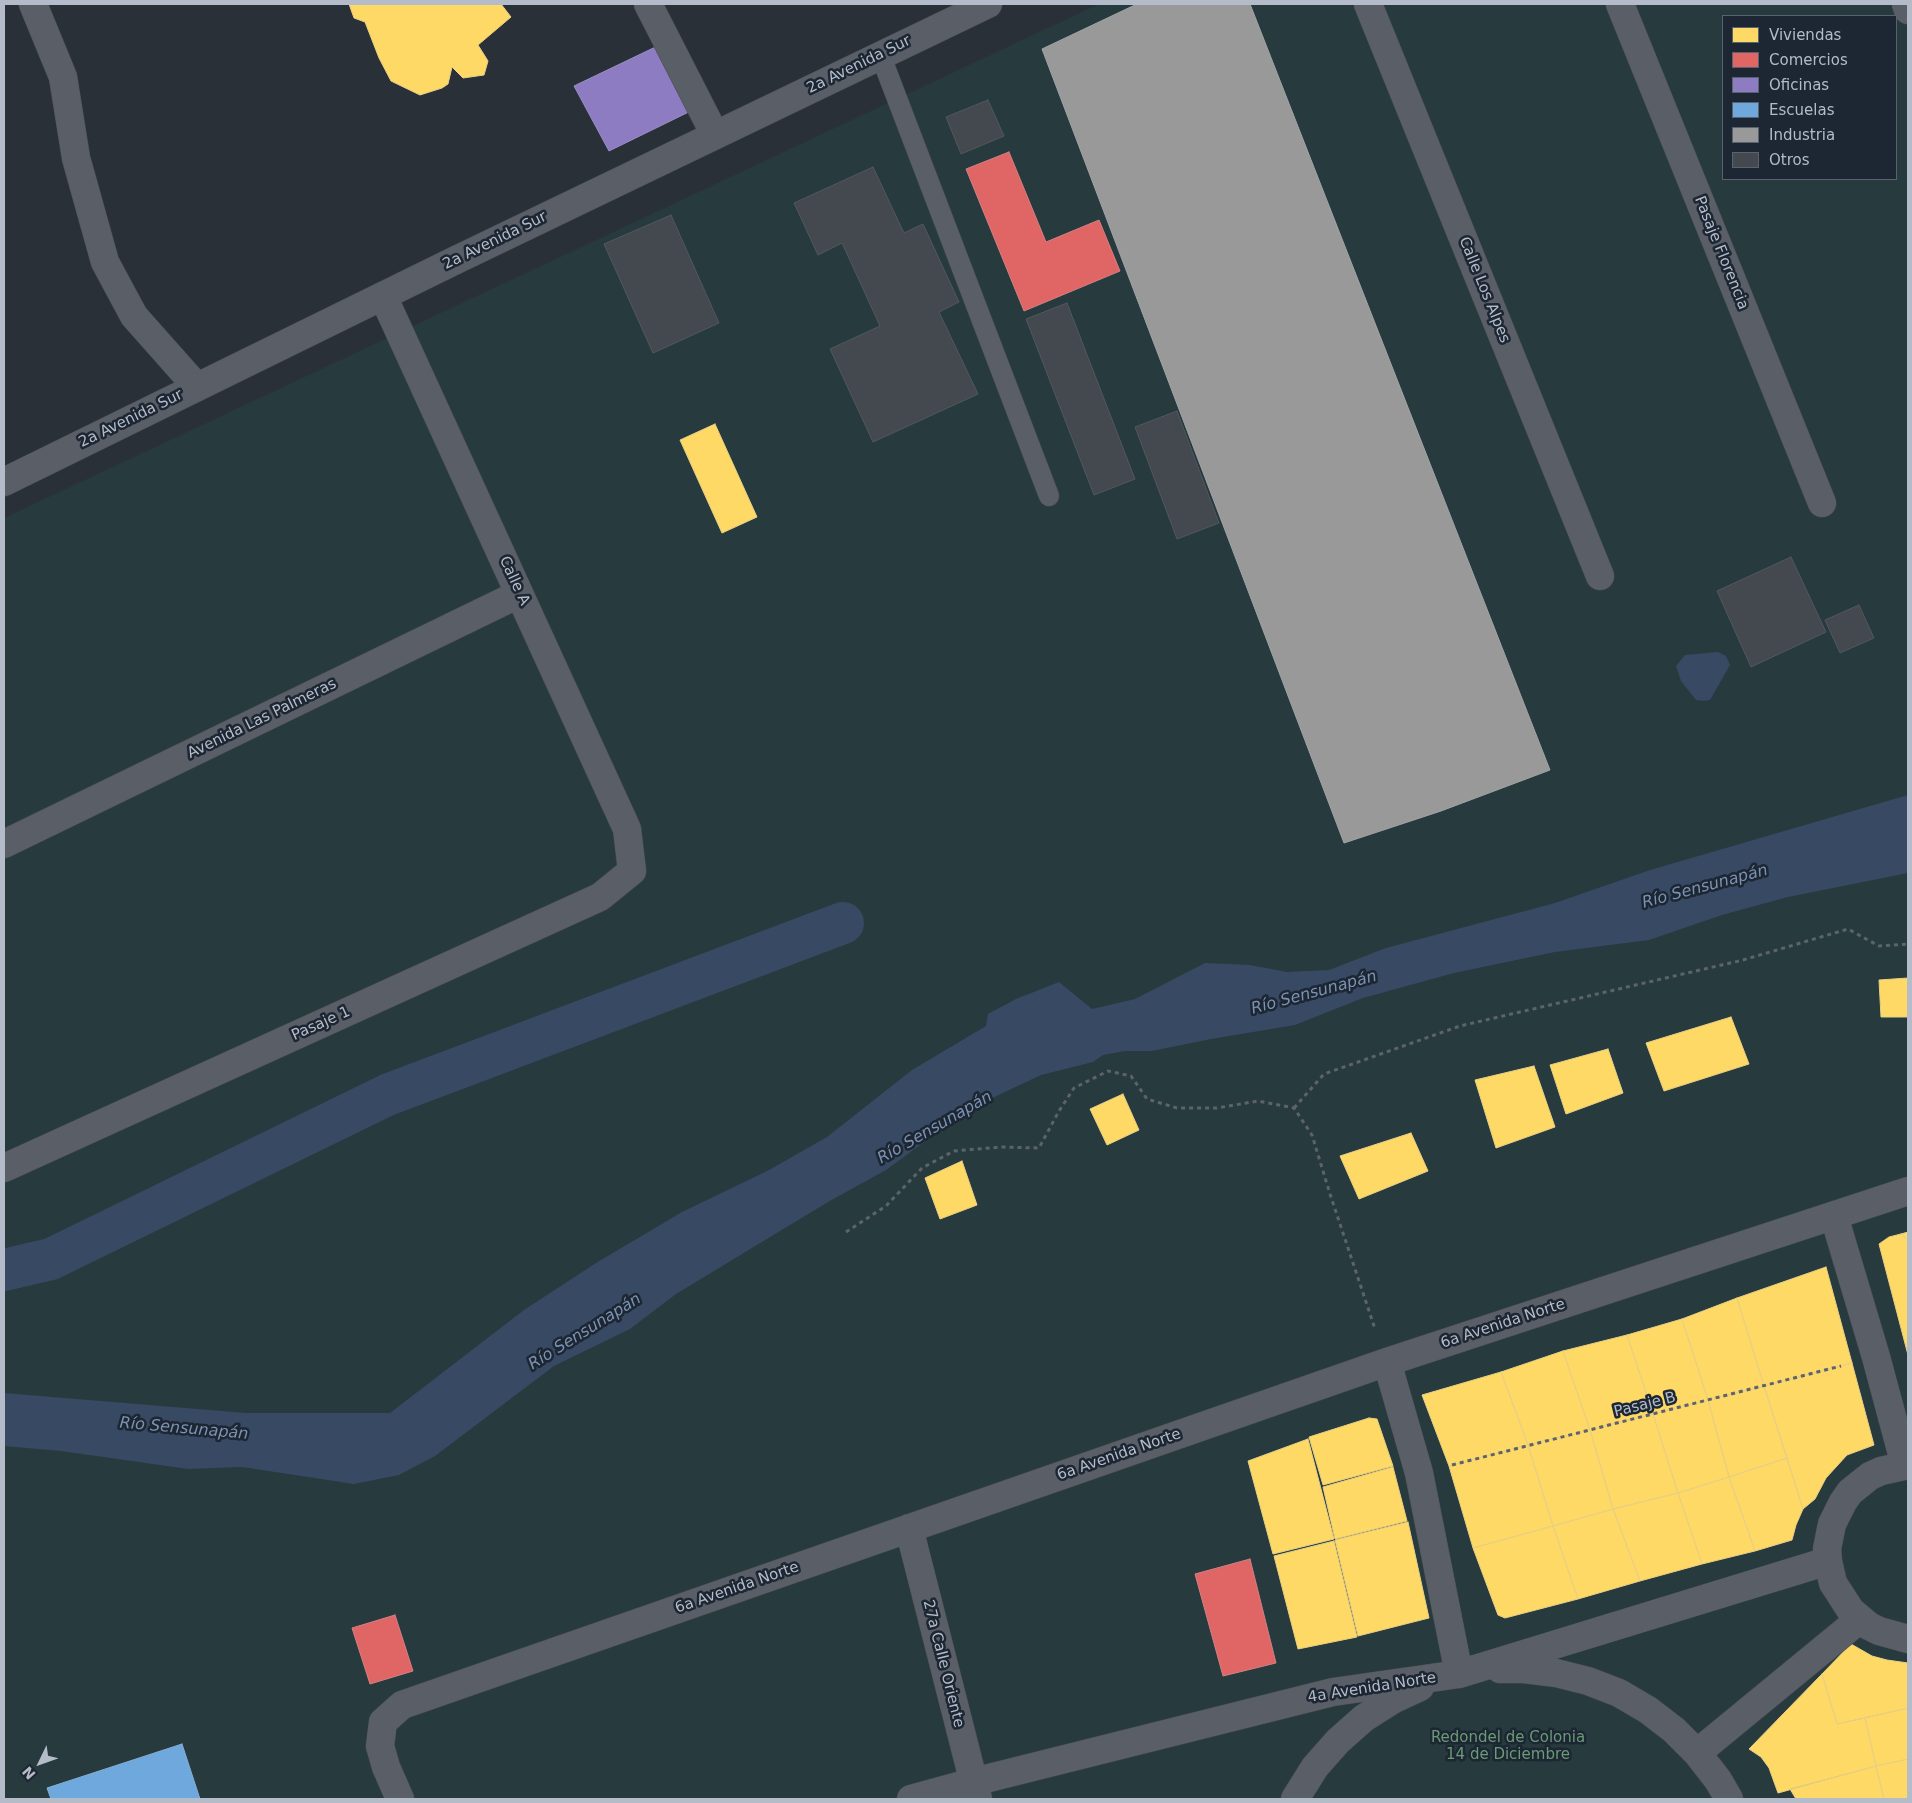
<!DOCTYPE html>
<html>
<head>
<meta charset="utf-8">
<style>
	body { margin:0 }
	#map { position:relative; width:1912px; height:1803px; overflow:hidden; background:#2a3038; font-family:"DejaVu Sans",sans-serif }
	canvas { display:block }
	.frame { position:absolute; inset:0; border:5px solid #b4bcc9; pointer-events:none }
	.legend { position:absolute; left:1722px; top:15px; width:175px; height:165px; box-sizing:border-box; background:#1d2633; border:1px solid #59626f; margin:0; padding:6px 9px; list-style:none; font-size:15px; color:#b4bcc9 }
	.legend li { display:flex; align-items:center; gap:10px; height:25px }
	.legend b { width:25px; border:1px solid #59626f }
	.north { position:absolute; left:15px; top:1738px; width:50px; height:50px; -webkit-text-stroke:4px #1d2633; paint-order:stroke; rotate:228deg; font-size:14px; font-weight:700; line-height:20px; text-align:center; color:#b4bcc9 }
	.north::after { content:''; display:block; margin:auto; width:18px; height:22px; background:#b4bcc9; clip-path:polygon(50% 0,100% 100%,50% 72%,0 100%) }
</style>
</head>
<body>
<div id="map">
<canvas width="1912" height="1803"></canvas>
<div class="frame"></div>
<ul class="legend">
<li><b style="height:14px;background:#ffd966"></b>Viviendas</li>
<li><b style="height:14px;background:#e06666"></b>Comercios</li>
<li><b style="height:14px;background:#8e7cc3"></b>Oficinas</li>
<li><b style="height:14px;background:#6fa8dc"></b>Escuelas</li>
<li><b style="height:14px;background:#999"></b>Industria</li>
<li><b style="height:14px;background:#444950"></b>Otros</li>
</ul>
<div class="north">N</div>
</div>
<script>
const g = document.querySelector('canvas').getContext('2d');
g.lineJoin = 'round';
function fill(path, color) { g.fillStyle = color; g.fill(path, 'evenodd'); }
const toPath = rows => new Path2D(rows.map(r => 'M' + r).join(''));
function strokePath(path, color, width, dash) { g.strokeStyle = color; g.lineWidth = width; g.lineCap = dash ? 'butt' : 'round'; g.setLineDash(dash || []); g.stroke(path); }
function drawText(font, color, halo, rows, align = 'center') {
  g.font = font + ' "DejaVu Sans",sans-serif'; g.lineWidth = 5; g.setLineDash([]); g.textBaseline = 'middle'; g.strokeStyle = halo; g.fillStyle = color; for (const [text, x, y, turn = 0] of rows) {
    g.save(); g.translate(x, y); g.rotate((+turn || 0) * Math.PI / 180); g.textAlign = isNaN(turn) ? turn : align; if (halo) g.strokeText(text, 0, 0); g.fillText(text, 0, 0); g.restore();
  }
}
fill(toPath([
	[1099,4,1908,4,1908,1799,4,1799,4,518],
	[1723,16,1896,16,1896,179,1723,179]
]), '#273a3e');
fill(toPath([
	[1718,652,1726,656,1730,665,1710,700,1703,701,1696,700,1681,681,1676,666,1685,655],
	[1908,795,1908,873,1788,897,1722,915,1649,940,1555,952,1454,973,1363,998,1295,1025,1211,1039,1152,1051,1125,1051,1103,1055,1093,1062,1041,1075,969,1109,886,1170,828,1202,676,1294,630,1329,554,1366,435,1456,399,1475,354,1484,242,1467,188,1469,61,1451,4,1446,4,1393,246,1413,390,1413,524,1310,596,1263,682,1212,769,1170,827,1137,912,1070,986,1026,988,1014,1016,999,1059,982,1092,1009,1135,999,1205,963,1250,965,1287,972,1329,970,1386,948,1555,903,1650,870]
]), '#384963');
const homes = toPath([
	[349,4,501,4,511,17,478,45,488,61,484,75,463,78,452,67,448,84,442,88,420,95,391,81,379,58,365,22,354,18,349,4],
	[715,424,757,517,722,533,680,440,715,424],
	[1908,978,1908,1017,1881,1017,1879,980,1908,978],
	[1731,1017,1749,1064,1664,1091,1646,1043,1731,1017],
	[1608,1049,1623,1093,1566,1114,1550,1065,1608,1049],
	[1534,1066,1555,1127,1496,1148,1475,1080,1534,1066],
	[1123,1094,1139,1130,1107,1145,1090,1109,1123,1094],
	[1411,1133,1428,1171,1359,1199,1340,1156,1411,1133],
	[962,1161,977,1205,940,1219,925,1178,962,1161],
	[1908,1232,1908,1240,1901,1234,1908,1232],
	[1901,1234,1908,1240,1908,1355,1879,1244,1889,1237,1901,1234],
	[1826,1267,1852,1363,1764,1386,1737,1298,1826,1267],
	[1737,1298,1764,1386,1708,1400,1682,1319,1737,1298],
	[1682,1319,1708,1400,1653,1414,1627,1335,1682,1319],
	[1627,1335,1653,1414,1590,1430,1563,1351,1627,1335],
	[1563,1351,1590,1430,1528,1445,1501,1372,1563,1351],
	[1852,1363,1874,1445,1847,1455,1826,1478,1815,1499,1803,1509,1764,1386,1852,1363],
	[1501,1372,1528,1445,1449,1466,1422,1395,1501,1372],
	[1764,1386,1787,1458,1729,1477,1708,1400,1764,1386],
	[1708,1400,1729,1477,1678,1493,1653,1414,1708,1400],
	[1653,1414,1678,1493,1613,1509,1590,1430,1653,1414],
	[1369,1418,1377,1419,1393,1466,1323,1485,1309,1437,1369,1418],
	[1590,1430,1613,1509,1553,1526,1528,1445,1590,1430],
	[1308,1439,1334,1539,1273,1554,1248,1461,1308,1439],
	[1528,1445,1553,1526,1473,1548,1449,1466,1528,1445],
	[1787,1458,1803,1509,1796,1525,1792,1540,1755,1551,1729,1477,1787,1458],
	[1393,1467,1407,1521,1335,1539,1323,1487,1393,1467],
	[1729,1477,1755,1551,1702,1564,1678,1493,1729,1477],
	[1678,1493,1702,1564,1640,1581,1613,1509,1678,1493],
	[1613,1509,1640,1581,1578,1599,1553,1526,1613,1509],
	[1408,1522,1429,1618,1358,1636,1335,1540,1408,1522],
	[1553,1526,1578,1599,1505,1618,1498,1615,1473,1548,1553,1526],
	[1334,1541,1357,1637,1298,1649,1274,1556,1334,1541],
	[1851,1644,1872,1656,1887,1660,1908,1663,1908,1708,1837,1724,1822,1674,1851,1644],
	[1822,1674,1837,1724,1865,1718,1876,1766,1778,1793,1769,1768,1761,1757,1749,1749,1822,1674],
	[1908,1708,1908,1759,1876,1766,1865,1718,1908,1708],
	[1908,1759,1908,1799,1884,1799,1876,1766,1908,1759],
	[1876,1766,1884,1799,1796,1799,1790,1789,1876,1766]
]);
fill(homes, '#ffd966');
strokePath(homes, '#e8d084', 1);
const shops = toPath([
	[1009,152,1046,242,1099,220,1120,271,1024,311,966,169,1009,152],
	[1250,1559,1276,1663,1223,1676,1195,1574,1250,1559],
	[395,1615,413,1671,370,1684,352,1628,395,1615]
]);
fill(shops, '#e06666');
strokePath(shops, '#d38084', 1);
const offices = toPath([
	[668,41,701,106,609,151,574,86,668,41]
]);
fill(offices, '#8e7cc3');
strokePath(offices, '#998fc5', 1);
const schools = toPath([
	[182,1744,200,1799,51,1799,47,1788,182,1744]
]);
fill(schools, '#6fa8dc');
strokePath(schools, '#84aed6', 1);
const industry = toPath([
	[1137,4,1250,4,1550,770,1441,811,1344,843,1042,49,1137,4]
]);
fill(industry, '#999');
strokePath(industry, '#a1a4a7', 1);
strokePath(toPath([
	[4,1270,51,1259,387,1095,843,923]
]), '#384963', 42);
const building = toPath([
	[988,100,1004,136,961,154,946,117,988,100],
	[873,167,904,233,923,224,959,302,939,312,978,394,873,442,830,349,880,326,842,243,818,255,794,203,873,167],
	[671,215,719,323,653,353,604,244,671,215],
	[1067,303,1135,479,1094,495,1026,319,1067,303],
	[1177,411,1219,523,1177,539,1135,427,1177,411],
	[1791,557,1826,632,1751,667,1717,591,1791,557],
	[1859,605,1874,638,1840,653,1825,620,1859,605]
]);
fill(building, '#444950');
strokePath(building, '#52575f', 1);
const service = toPath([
	[880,54,1049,496]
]);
const minor = toPath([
	[33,4,63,77,76,158,105,262,134,316,197,387],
	[648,4,715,135],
	[1368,4,1600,576],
	[1620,4,1822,503],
	[1906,4,1908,10],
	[4,844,519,594],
	[4,1168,600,897,632,871,627,829,383,296],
	[1834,1216,1876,1357,1905,1465],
	[1387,1362,1419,1473,1459,1674],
	[1908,1465,1881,1471,1870,1476,1850,1492,1843,1502,1832,1524,1827,1549,1828,1561,1833,1583,1851,1611,1869,1626,1879,1631,1908,1639],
	[909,1528,978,1799],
	[1500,1669,1524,1669,1556,1673,1588,1681,1619,1693,1648,1710,1674,1730,1697,1753,1718,1780,1729,1799],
	[1697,1753,1860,1619],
	[400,1799,386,1767,380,1746,383,1722,402,1705,1387,1362,1908,1191],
	[911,1799,973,1782,1333,1692,1459,1674,1828,1561],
	[1295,1799,1315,1767,1338,1741,1364,1718,1394,1699,1420,1687]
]);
const tertiary = toPath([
	[4,482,456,260,988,4]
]);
strokePath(service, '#484c53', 21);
strokePath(minor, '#484c53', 29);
strokePath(tertiary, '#484c53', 29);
strokePath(toPath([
	[1294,1108,1324,1074,1460,1026,1743,960,1848,929,1879,946,1908,944],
	[846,1232,886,1206,922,1168,954,1151,1002,1147,1039,1148,1059,1111,1074,1088,1108,1071,1131,1076,1147,1099,1177,1108,1217,1108,1258,1101,1294,1108,1312,1135,1330,1194,1375,1329],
	[1452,1465,1841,1366]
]), '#5d636a', 3, [4, 4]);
strokePath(service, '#5a5e66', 20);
strokePath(minor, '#5a5e66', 28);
strokePath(tertiary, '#5a5e66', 28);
drawText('15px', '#b4bcc9', '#1d2633', [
	["2a Avenida Sur",859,65,-26],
	["2a Avenida Sur",495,241,-26],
	["Pasaje Florencia",1721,253,68],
	["Calle Los Alpes",1484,290,68],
	["2a Avenida Sur",131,419,-26],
	["Calle A",514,581,65],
	["Avenida Las Palmeras",262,719,-26],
	["Pasaje 1",321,1024,-24],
	["6a Avenida Norte",1503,1324,-18],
	["Pasaje B",1645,1405,-14],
	["6a Avenida Norte",1119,1455,-19],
	["6a Avenida Norte",737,1588,-19],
	["27a Calle Oriente",943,1664,76],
	["4a Avenida Norte",1372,1688,-9]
]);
drawText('15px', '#6b9a76', '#1d2633', [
	["Redondel de Colonia",1508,1738],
	["14 de Diciembre",1508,1755]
]);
drawText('italic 16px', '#7c92b1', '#1d2633', [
	["Río Sensunapán",1705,887,-15],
	["Río Sensunapán",1314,993,-15],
	["Río Sensunapán",935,1128,-30],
	["Río Sensunapán",585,1332,-32],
	["Río Sensunapán",184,1429,5]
]);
</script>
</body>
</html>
